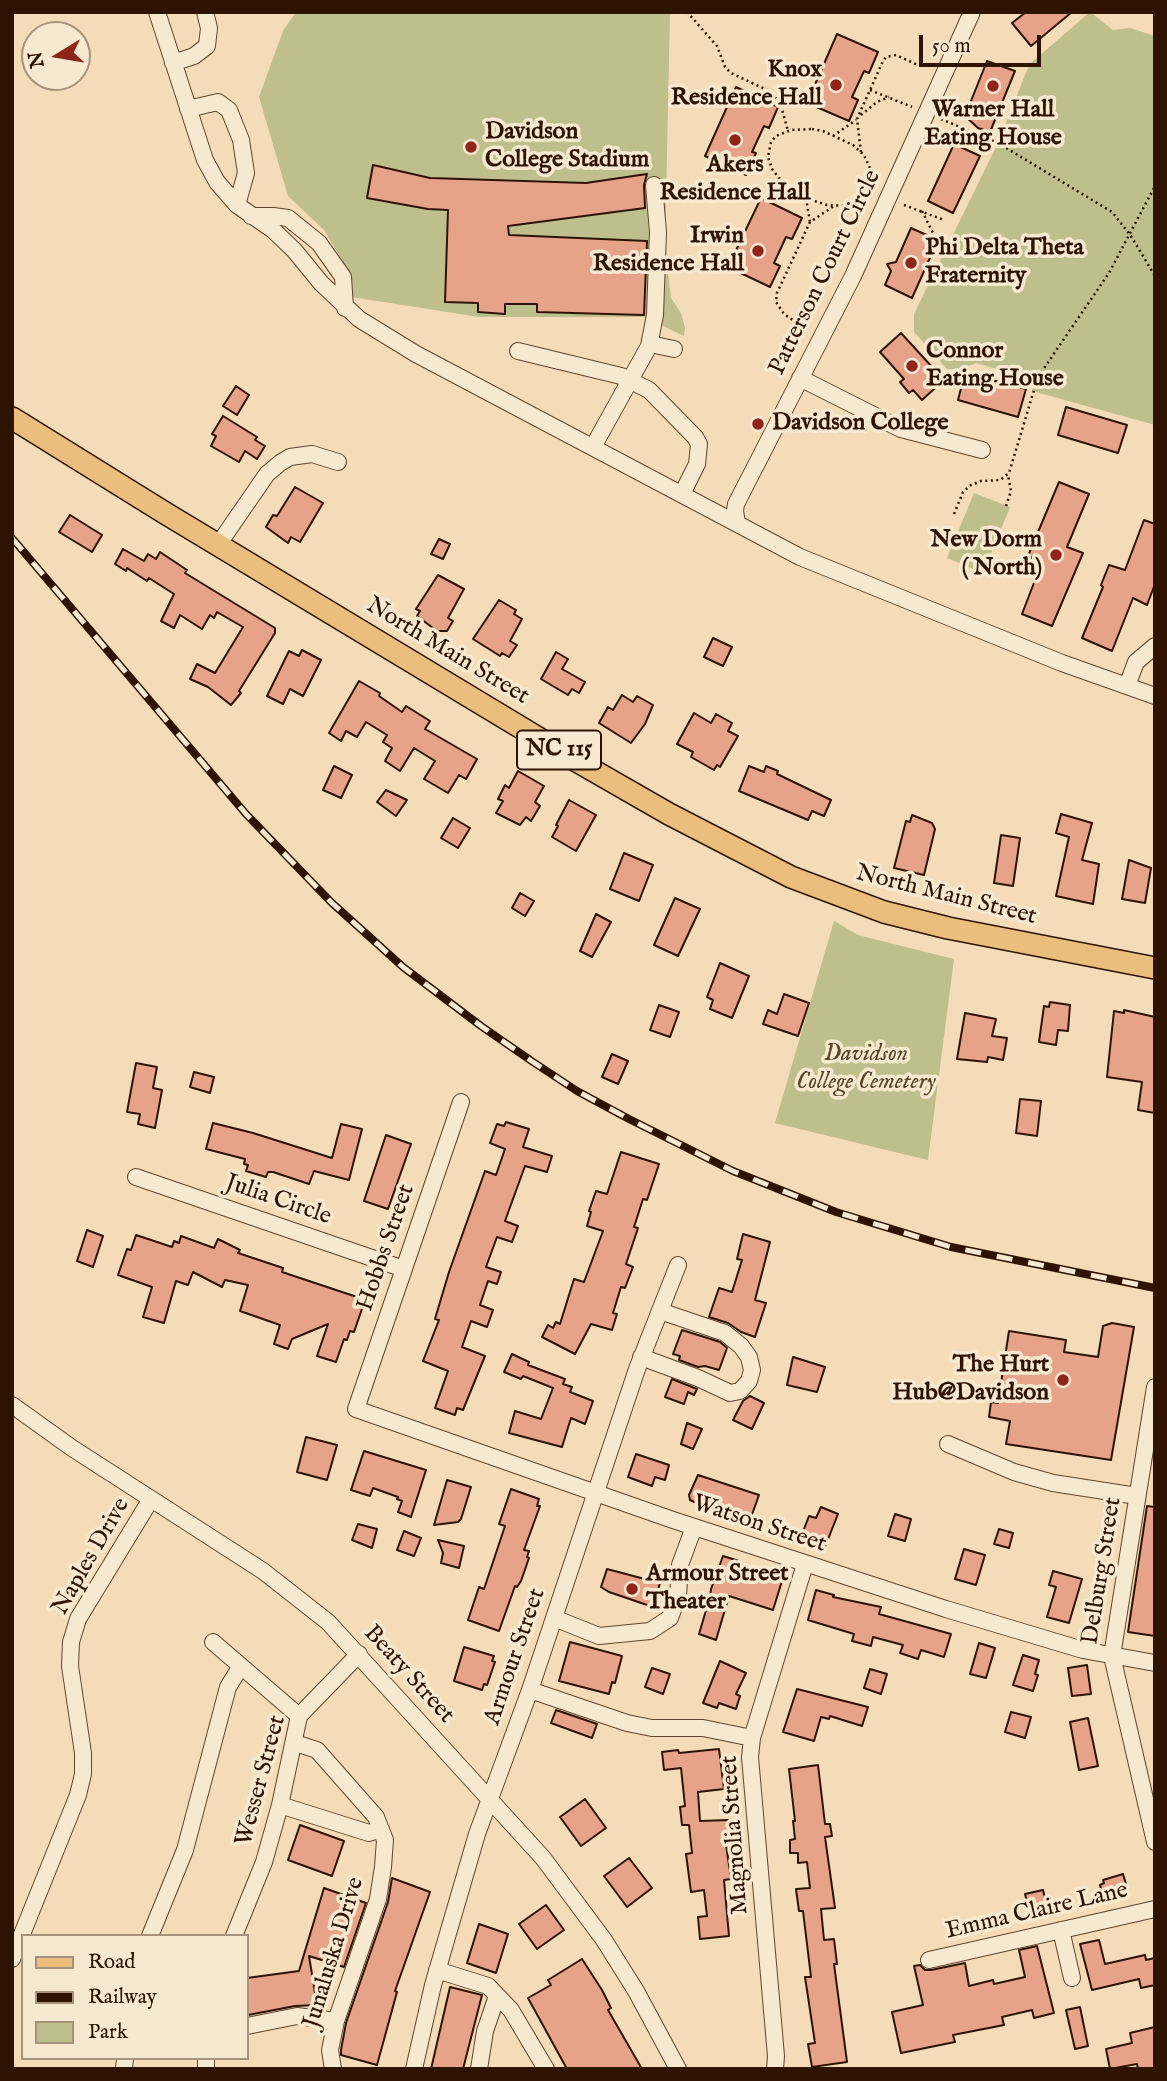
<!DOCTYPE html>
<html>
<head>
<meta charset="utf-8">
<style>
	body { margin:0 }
	#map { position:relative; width:1167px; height:2081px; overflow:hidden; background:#f3dcb7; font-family:"IM FELL English",serif }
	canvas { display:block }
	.frame { position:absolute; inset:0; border:14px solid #2e1400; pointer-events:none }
	.legend { position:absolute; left:21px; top:1934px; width:228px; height:126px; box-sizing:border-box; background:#f7e8d0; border:2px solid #a7937d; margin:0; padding:9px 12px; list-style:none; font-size:21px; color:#2e1400 }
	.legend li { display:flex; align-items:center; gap:14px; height:35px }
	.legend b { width:35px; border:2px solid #a7937d }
	.north { position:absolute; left:21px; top:21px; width:70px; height:70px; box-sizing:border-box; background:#f7e8d0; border:2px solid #a7937d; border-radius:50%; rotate:259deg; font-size:19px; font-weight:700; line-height:28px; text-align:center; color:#2e1400 }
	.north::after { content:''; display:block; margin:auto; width:24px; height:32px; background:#8f2418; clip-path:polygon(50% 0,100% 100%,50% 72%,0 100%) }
	.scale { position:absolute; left:919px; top:35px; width:122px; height:32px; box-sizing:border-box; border:4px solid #2e1400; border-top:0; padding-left:9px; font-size:21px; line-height:24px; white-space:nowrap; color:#2e1400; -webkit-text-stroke:5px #f7e8d0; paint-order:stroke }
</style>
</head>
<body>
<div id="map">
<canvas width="1167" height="2081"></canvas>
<div class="frame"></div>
<ul class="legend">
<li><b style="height:9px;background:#eabe7c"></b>Road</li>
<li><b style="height:9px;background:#2e1400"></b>Railway</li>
<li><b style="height:19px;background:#bebf8d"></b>Park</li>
</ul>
<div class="north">N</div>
<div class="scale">50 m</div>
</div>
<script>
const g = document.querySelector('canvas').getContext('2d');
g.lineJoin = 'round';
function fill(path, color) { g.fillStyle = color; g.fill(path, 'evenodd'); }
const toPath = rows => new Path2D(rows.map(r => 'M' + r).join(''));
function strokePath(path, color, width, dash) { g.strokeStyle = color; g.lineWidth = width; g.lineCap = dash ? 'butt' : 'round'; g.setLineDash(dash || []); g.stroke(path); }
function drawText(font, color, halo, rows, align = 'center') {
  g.font = font + ' "IM FELL English",serif'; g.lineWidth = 7; g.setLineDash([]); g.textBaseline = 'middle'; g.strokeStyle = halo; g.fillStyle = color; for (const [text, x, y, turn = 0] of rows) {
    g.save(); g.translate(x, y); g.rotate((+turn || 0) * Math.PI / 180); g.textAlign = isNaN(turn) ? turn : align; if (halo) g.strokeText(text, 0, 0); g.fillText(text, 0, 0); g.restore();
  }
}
fill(toPath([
	[296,12,670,12,665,248,671,298,681,313,685,328,684,336,644,317,479,317,352,297,347,269,324,230,288,196,259,97,283,31],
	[1090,12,1113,30,1130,28,1155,36,1155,425,1032,391,1036,380,976,363,961,369,947,369,914,332,914,314,998,143,1027,70,1032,62],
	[974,493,1010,507,983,573,947,558],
	[834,921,858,935,954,959,928,1160,775,1123]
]), '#bebf8d');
const building = toPath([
	[1026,12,1072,12,1031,46,1012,23,1026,12],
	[837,34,878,52,869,73,864,71,852,97,858,100,849,121,807,103,837,34],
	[987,61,1015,71,990,132,978,128,965,116,987,61],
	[736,87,778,107,769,128,764,126,752,152,756,153,746,175,705,156,736,87],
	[954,144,980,156,953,213,928,201,954,144],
	[373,165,430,178,586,183,647,174,644,185,645,208,508,226,509,235,647,241,644,315,537,312,537,304,505,304,505,314,478,312,478,303,445,302,448,210,428,209,367,198,373,165],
	[761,198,802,218,792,239,786,237,774,263,780,266,770,287,728,267,761,198],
	[911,228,938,240,912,298,885,285,891,271,887,264,896,262,911,228],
	[901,333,944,380,922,400,913,390,909,393,900,382,904,379,880,352,901,333],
	[965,373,1026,389,1018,417,958,400,965,373],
	[236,386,249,395,237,415,223,406,236,386],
	[1066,407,1127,425,1118,453,1058,435,1066,407],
	[223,416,257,437,255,440,265,446,257,459,245,451,239,462,211,446,216,436,212,434,223,416],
	[1059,482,1089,494,1067,547,1083,553,1052,626,1022,614,1042,562,1028,556,1059,482],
	[295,487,323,503,300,542,291,537,288,543,266,527,273,515,277,516,295,487],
	[70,515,102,535,92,552,59,532,70,515],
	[1144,520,1155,524,1155,584,1147,605,1133,598,1112,651,1082,638,1103,587,1101,585,1109,565,1125,570,1144,520],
	[439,539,450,544,443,559,431,554,439,539],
	[123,549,144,561,148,554,156,559,160,552,187,570,185,573,275,628,275,633,239,691,241,693,231,705,208,687,190,679,197,664,215,673,243,627,217,612,214,618,210,615,202,629,180,615,174,628,161,621,174,594,149,578,147,581,127,568,126,571,115,564,123,549],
	[438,575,464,589,448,618,453,621,447,631,437,631,417,616,420,611,416,609,438,575],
	[499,600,516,610,514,614,522,619,510,641,517,645,509,657,502,653,500,656,473,639,499,600],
	[713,638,732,647,723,666,704,657,713,638],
	[302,650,321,660,303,696,290,689,283,704,267,696,289,651,299,656,302,650],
	[556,652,568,659,562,669,585,682,579,693,572,689,568,695,541,679,556,652],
	[359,681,380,693,379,696,402,712,406,706,430,721,425,729,477,759,466,779,459,775,448,793,424,779,435,761,414,748,400,771,385,761,392,748,383,742,387,735,366,722,357,737,346,731,341,741,329,733,359,681],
	[622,695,633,702,637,696,653,705,645,724,631,743,599,723,608,707,613,710,622,695],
	[694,713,711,723,716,714,732,723,728,731,738,736,720,767,717,765,714,770,691,757,693,752,677,744,694,713],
	[334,766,352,775,341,798,323,790,334,766],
	[749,766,764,772,766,766,778,771,777,774,831,800,824,816,812,811,808,820,739,791,749,766],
	[518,771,544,786,535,802,540,806,531,821,526,817,520,825,496,813,503,801,498,799,505,785,509,788,518,771],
	[386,790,407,800,396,816,377,802,386,790],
	[569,800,596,815,576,851,552,837,558,826,556,825,569,800],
	[1061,814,1092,823,1082,860,1099,864,1093,904,1056,896,1069,837,1056,833,1061,814],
	[912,815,932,823,935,829,924,875,894,868,906,821,910,822,912,815],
	[453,818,470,828,458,848,441,838,453,818],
	[1001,835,1020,838,1013,886,994,883,1001,835],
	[624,853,653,865,639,901,610,889,624,853],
	[1129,860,1151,868,1145,903,1122,899,1129,860],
	[520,893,534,901,525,916,512,908,520,893],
	[675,898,700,909,678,956,654,945,675,898],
	[596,914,611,922,592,957,580,951,596,914],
	[720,963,749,976,732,1018,710,1009,713,1000,707,997,720,963],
	[784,994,809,1003,798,1036,763,1024,768,1010,777,1014,784,994],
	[1050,1002,1070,1005,1068,1031,1058,1030,1056,1045,1039,1042,1044,1006,1049,1007,1050,1002],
	[659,1005,679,1012,670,1037,650,1030,659,1005],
	[1124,1010,1155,1017,1155,1113,1138,1110,1142,1082,1107,1077,1114,1011,1124,1013,1124,1010],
	[965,1013,996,1019,992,1036,1007,1038,1003,1060,988,1057,987,1062,957,1059,965,1013],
	[612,1054,628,1061,618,1084,602,1077,612,1054],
	[136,1063,157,1067,153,1088,162,1090,155,1128,138,1124,140,1114,127,1112,136,1063],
	[194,1072,214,1077,210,1093,190,1087,194,1072],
	[1020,1099,1041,1101,1037,1136,1016,1133,1020,1099],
	[506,1122,529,1129,523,1147,552,1156,547,1172,525,1166,505,1221,518,1226,512,1242,497,1237,486,1267,501,1272,497,1284,488,1281,480,1305,493,1310,487,1327,471,1321,462,1347,485,1356,463,1410,457,1408,455,1415,435,1408,448,1371,423,1361,439,1320,435,1319,449,1272,485,1171,496,1175,505,1149,490,1143,497,1124,504,1126,506,1122],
	[213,1123,253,1133,332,1158,341,1124,362,1129,349,1180,314,1171,309,1184,273,1172,268,1172,266,1177,246,1171,248,1165,244,1164,245,1159,206,1149,213,1123],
	[386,1135,411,1144,388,1209,364,1201,386,1135],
	[621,1152,659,1164,647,1200,643,1199,634,1227,638,1228,626,1264,633,1267,625,1288,621,1287,613,1313,617,1314,612,1330,591,1324,575,1354,542,1337,548,1325,553,1328,556,1322,560,1324,574,1279,584,1282,603,1231,587,1226,591,1212,589,1211,596,1191,607,1194,621,1152],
	[87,1230,103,1236,93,1267,77,1261,87,1230],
	[743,1234,770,1242,755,1300,766,1303,755,1337,741,1332,728,1323,709,1317,719,1288,732,1292,742,1260,737,1259,743,1234],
	[136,1235,172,1247,174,1241,179,1243,181,1236,214,1248,218,1239,240,1250,238,1253,283,1268,282,1272,360,1298,360,1301,364,1303,354,1332,350,1331,347,1340,344,1339,336,1362,317,1356,328,1324,292,1339,288,1349,274,1344,280,1325,240,1311,248,1285,225,1280,222,1287,193,1272,188,1285,176,1281,164,1323,143,1317,152,1287,118,1275,127,1249,131,1250,136,1235],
	[1112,1323,1134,1327,1111,1460,1006,1444,1010,1421,989,1417,991,1402,998,1403,1009,1331,1066,1340,1064,1352,1098,1357,1103,1326,1112,1323],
	[682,1330,720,1342,727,1348,719,1370,705,1366,698,1367,679,1360,680,1356,673,1354,682,1330],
	[512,1354,529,1362,528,1365,565,1379,563,1384,572,1387,570,1392,593,1401,585,1424,571,1418,562,1447,509,1433,515,1411,541,1419,553,1388,523,1376,521,1379,504,1372,512,1354],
	[793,1357,825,1367,817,1392,787,1385,793,1357],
	[672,1379,697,1389,694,1395,688,1392,684,1404,665,1397,672,1379],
	[750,1396,764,1403,752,1429,733,1420,743,1401,750,1396],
	[687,1423,702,1429,693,1449,681,1444,687,1423],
	[306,1437,337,1445,327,1480,297,1472,306,1437],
	[364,1451,426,1470,411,1517,398,1512,402,1501,397,1499,398,1497,373,1488,370,1496,351,1490,364,1451],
	[636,1454,669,1465,665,1480,655,1477,652,1486,628,1477,636,1454],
	[698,1475,759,1495,750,1520,710,1507,710,1509,690,1500,689,1495,698,1475],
	[447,1480,471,1487,461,1519,458,1522,434,1525,447,1480],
	[511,1489,539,1499,537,1506,540,1506,524,1550,529,1551,527,1557,529,1558,521,1581,517,1587,515,1586,499,1631,468,1620,479,1587,484,1589,505,1526,499,1524,511,1489],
	[1147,1506,1155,1507,1155,1636,1128,1632,1147,1506],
	[821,1507,838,1514,825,1547,801,1537,809,1516,816,1518,821,1507],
	[895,1514,911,1519,905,1541,888,1536,895,1514],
	[358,1524,377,1529,372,1548,352,1540,358,1524],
	[999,1529,1013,1533,1009,1548,994,1544,999,1529],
	[404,1531,421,1538,414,1556,397,1550,404,1531],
	[438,1540,464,1546,459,1568,441,1563,443,1553,438,1540],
	[964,1549,985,1555,976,1585,955,1579,964,1549],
	[723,1556,739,1561,737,1567,782,1581,773,1610,729,1596,716,1640,699,1634,710,1597,711,1589,723,1556],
	[607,1569,660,1583,653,1607,609,1592,601,1587,607,1569],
	[1053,1571,1082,1579,1069,1623,1047,1617,1056,1587,1049,1585,1053,1571],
	[816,1590,834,1595,833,1597,881,1607,879,1614,951,1634,944,1657,921,1650,918,1659,900,1653,903,1645,873,1637,871,1646,852,1641,854,1634,808,1620,816,1590],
	[570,1642,622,1656,615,1683,612,1682,609,1694,559,1681,570,1642],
	[979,1643,995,1648,986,1678,970,1674,979,1643],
	[464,1647,494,1656,492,1661,495,1662,487,1685,484,1684,482,1690,454,1681,464,1647],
	[1023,1655,1039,1660,1035,1674,1038,1675,1033,1691,1013,1685,1023,1655],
	[720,1661,746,1673,736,1694,740,1696,736,1709,719,1703,717,1708,703,1703,720,1661],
	[1087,1665,1091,1694,1072,1696,1068,1668,1087,1665],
	[652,1668,670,1674,663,1694,645,1687,652,1668],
	[870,1669,887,1674,881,1694,864,1688,870,1669],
	[797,1689,868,1707,862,1726,830,1716,829,1719,821,1717,814,1741,783,1732,797,1689],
	[556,1710,597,1724,592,1738,551,1723,556,1710],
	[1011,1712,1031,1717,1025,1738,1005,1732,1011,1712],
	[1088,1718,1098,1766,1079,1770,1070,1722,1088,1718],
	[719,1749,724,1789,698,1792,700,1821,728,1820,730,1844,726,1844,731,1879,724,1880,729,1936,700,1939,698,1917,707,1916,704,1890,691,1892,686,1854,692,1853,689,1825,682,1825,680,1807,685,1806,681,1768,664,1770,662,1752,678,1750,679,1753,719,1749],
	[818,1765,825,1824,830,1824,832,1836,825,1837,835,1908,821,1909,824,1940,834,1939,837,1964,834,1964,847,2062,812,2067,808,2044,815,2043,805,1977,811,1977,803,1911,799,1911,796,1889,810,1888,807,1862,798,1863,798,1853,790,1853,790,1840,795,1839,793,1821,795,1821,789,1769,818,1765],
	[585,1799,606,1828,581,1846,560,1817,585,1799],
	[300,1825,344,1841,332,1876,288,1860,300,1825],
	[629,1858,652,1888,627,1907,604,1876,629,1858],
	[1123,1874,1129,1894,1104,1901,1100,1885,1104,1883,1103,1880,1123,1874],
	[392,1878,430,1892,395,1991,397,1992,377,2065,348,2057,341,2055,341,2050,346,2023,388,1902,392,1878],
	[324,1888,366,1903,344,1967,309,1956,317,2005,295,2006,248,2015,247,1978,299,1971,324,1888],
	[1043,1890,1049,1914,1031,1918,1025,1894,1043,1890],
	[546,1905,564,1930,537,1949,519,1924,546,1905],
	[479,1924,508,1934,496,1973,467,1963,479,1924],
	[1099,1940,1105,1964,1145,1955,1146,1960,1155,1958,1155,1985,1141,1988,1139,1979,1092,1990,1080,1944,1099,1940],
	[1037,1946,1054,2013,1034,2018,1032,2010,1002,2017,1004,2025,953,2035,955,2042,901,2053,892,2012,923,2005,914,1966,920,1965,925,1970,931,1970,965,1963,969,1986,993,1980,994,1984,1025,1977,1019,1950,1037,1946],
	[582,1959,602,1990,611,2008,608,2010,642,2069,567,2069,528,1998,551,1985,548,1980,582,1959],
	[450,1987,482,1995,463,2069,431,2069,450,1987],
	[1080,2007,1088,2046,1075,2049,1066,2010,1080,2007],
	[1155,2027,1155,2069,1138,2069,1137,2064,1110,2069,1106,2049,1132,2043,1130,2033,1155,2027]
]);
fill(building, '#e7a38a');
strokePath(building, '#2e1400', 2);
const minor = toPath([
	[157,12,205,160,217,182,237,205,273,230,294,250,321,283,359,319,416,354,800,557,1062,663,1155,696],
	[173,63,194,56,207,46,209,28,205,12],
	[188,109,218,102,229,110,241,140,246,173,237,205],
	[251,216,273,216,288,218,319,243,343,277,345,308],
	[650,344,674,349],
	[518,351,621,376,649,390,695,437,699,444,697,464,682,494],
	[800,378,901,429,982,450],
	[593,447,649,346,655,315,658,232,654,185],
	[737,523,735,511,736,504,853,276,972,12],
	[218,545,267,474,280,463,290,457,312,454,338,462],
	[1127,686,1136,662,1155,646],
	[461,1102,356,1409,673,1520,946,1609,1083,1650,1155,1663],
	[136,1177,404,1269],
	[641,1357,698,1378,730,1393,740,1391,749,1381,752,1370,749,1357,741,1346,725,1333,660,1311],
	[1155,1387,1112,1656,1155,1842],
	[12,1405,72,1448,263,1571,328,1622,543,1858,604,1940,636,1991,678,2069],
	[948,1444,1014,1472,1053,1483,1137,1496],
	[554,1618,599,1636,650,1631,670,1618,678,1596,680,1565,694,1527],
	[213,1642,299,1716],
	[530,1690,627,1723,652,1728,703,1728,752,1738],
	[295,1743,317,1750,376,1817,385,1840,383,1867,378,1899,336,2021,330,2050,333,2069],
	[280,1805,369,1833,381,1829],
	[1061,1930,1072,1978],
	[150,1936,185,1850,228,1687,241,1666],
	[234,1936,264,1862,280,1805,299,1716,359,1654],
	[12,1959,78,1795,83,1774,83,1753,70,1666,71,1642,78,1619,151,1499],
	[929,1960,1155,1909],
	[437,1970,488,1986,511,2010,546,2069],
	[247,2026,297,2016,336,2021],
	[206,2058,206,2069],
	[124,2069,125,2058],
	[414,2069,433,1985,477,1834,530,1690,637,1369,678,1265],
	[479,2069,485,2031,497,1996],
	[775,2069,776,2056,750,1757,752,1738,805,1564]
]);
const major = toPath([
	[12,418,165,513,568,756,669,814,791,877,884,912,948,928,1155,968]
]);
strokePath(minor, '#5f462e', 18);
strokePath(major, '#2e1400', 24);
strokePath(toPath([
	[687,12,717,46,725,67,731,73,767,90,780,102,788,131],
	[870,90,912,107],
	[861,115,877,102,889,97],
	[941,119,998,143,1112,212,1131,236,1155,276],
	[812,129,823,131,853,145,864,155,875,179,874,186,867,199,849,206,827,205,802,197,779,178,772,169,768,157,771,142,776,136,791,130,812,129],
	[833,136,856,120],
	[861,152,857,119,883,61,886,57,896,55,918,65],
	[806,198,810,222],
	[904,205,944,220],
	[922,211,933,233],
	[806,329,784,314,776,302,777,293,810,222,834,206],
	[1006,506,1011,491,1008,475],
	[954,514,963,492,971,485,981,481,1000,480,1009,473,1038,377,1109,273,1155,186]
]), '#2e1400', 2.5, [2, 3.5]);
strokePath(minor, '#f7e8d0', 16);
strokePath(major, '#eabe7c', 21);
const rail = toPath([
	[12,538,246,814,332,903,403,967,481,1026,533,1062,577,1091,629,1119,733,1171,836,1212,951,1247,1155,1288]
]);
strokePath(rail, '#2e1400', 8);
strokePath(rail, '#f7e8d0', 5, [16]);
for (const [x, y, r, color] of [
	[836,85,7,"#8f2418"],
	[993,86,7,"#8f2418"],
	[735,140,7,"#8f2418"],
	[471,147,7,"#8f2418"],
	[758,251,7,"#8f2418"],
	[911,263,7,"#8f2418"],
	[912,366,7,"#8f2418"],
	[758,424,7,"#8f2418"],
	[1056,555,7,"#8f2418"],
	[1063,1380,7,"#8f2418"],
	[632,1589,7,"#8f2418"]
]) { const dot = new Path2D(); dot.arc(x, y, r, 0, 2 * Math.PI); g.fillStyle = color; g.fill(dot); strokePath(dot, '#f7e8d0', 2.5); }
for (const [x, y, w] of [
	[559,750,84]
]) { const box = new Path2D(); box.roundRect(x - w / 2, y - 19.5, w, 39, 5); g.fillStyle = '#f7e8d0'; g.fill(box); strokePath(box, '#2e1400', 2); }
drawText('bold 23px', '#2e1400', null, [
	["NC 115",559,750]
]);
drawText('bold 24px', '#2e1400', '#f7e8d0', [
	["Knox",822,71,"right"],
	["Residence Hall",822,99,"right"],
	["Warner Hall",993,111,"center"],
	["Eating House",993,139,"center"],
	["Davidson",485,133],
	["College Stadium",485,161],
	["Akers",735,166,"center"],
	["Residence Hall",735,194,"center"],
	["Irwin",744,237,"right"],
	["Residence Hall",744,265,"right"],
	["Phi Delta Theta",925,249],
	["Fraternity",925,277],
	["Connor",926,352],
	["Eating House",926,380],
	["Davidson College",772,424],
	["New Dorm",1042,541,"right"],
	["( North)",1042,569,"right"],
	["The Hurt",1049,1366,"right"],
	["Hub@Davidson",1049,1394,"right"],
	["Armour Street",646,1575],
	["Theater",646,1603]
], 'left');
drawText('24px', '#2e1400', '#f7e8d0', [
	["Patterson Court Circle",826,273,-64],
	["North Main Street",447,652,31],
	["North Main Street",946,896,14],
	["Julia Circle",278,1201,19],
	["Hobbs Street",387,1248,-71],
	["Watson Street",759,1525,18],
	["Naples Drive",92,1557,-60],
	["Delburg Street",1103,1571,-81],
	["Armour Street",516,1657,-71],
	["Beaty Street",408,1675,48],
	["Wesser Street",262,1781,-75],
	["Magnolia Street",736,1835,-94],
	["Emma Claire Lane",1037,1912,-13],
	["Junaluska Drive",335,1953,-73]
]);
drawText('italic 24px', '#59472a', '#f7e8d0', [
	["Davidson",866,1055],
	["College Cemetery",866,1083]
]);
</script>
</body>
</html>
